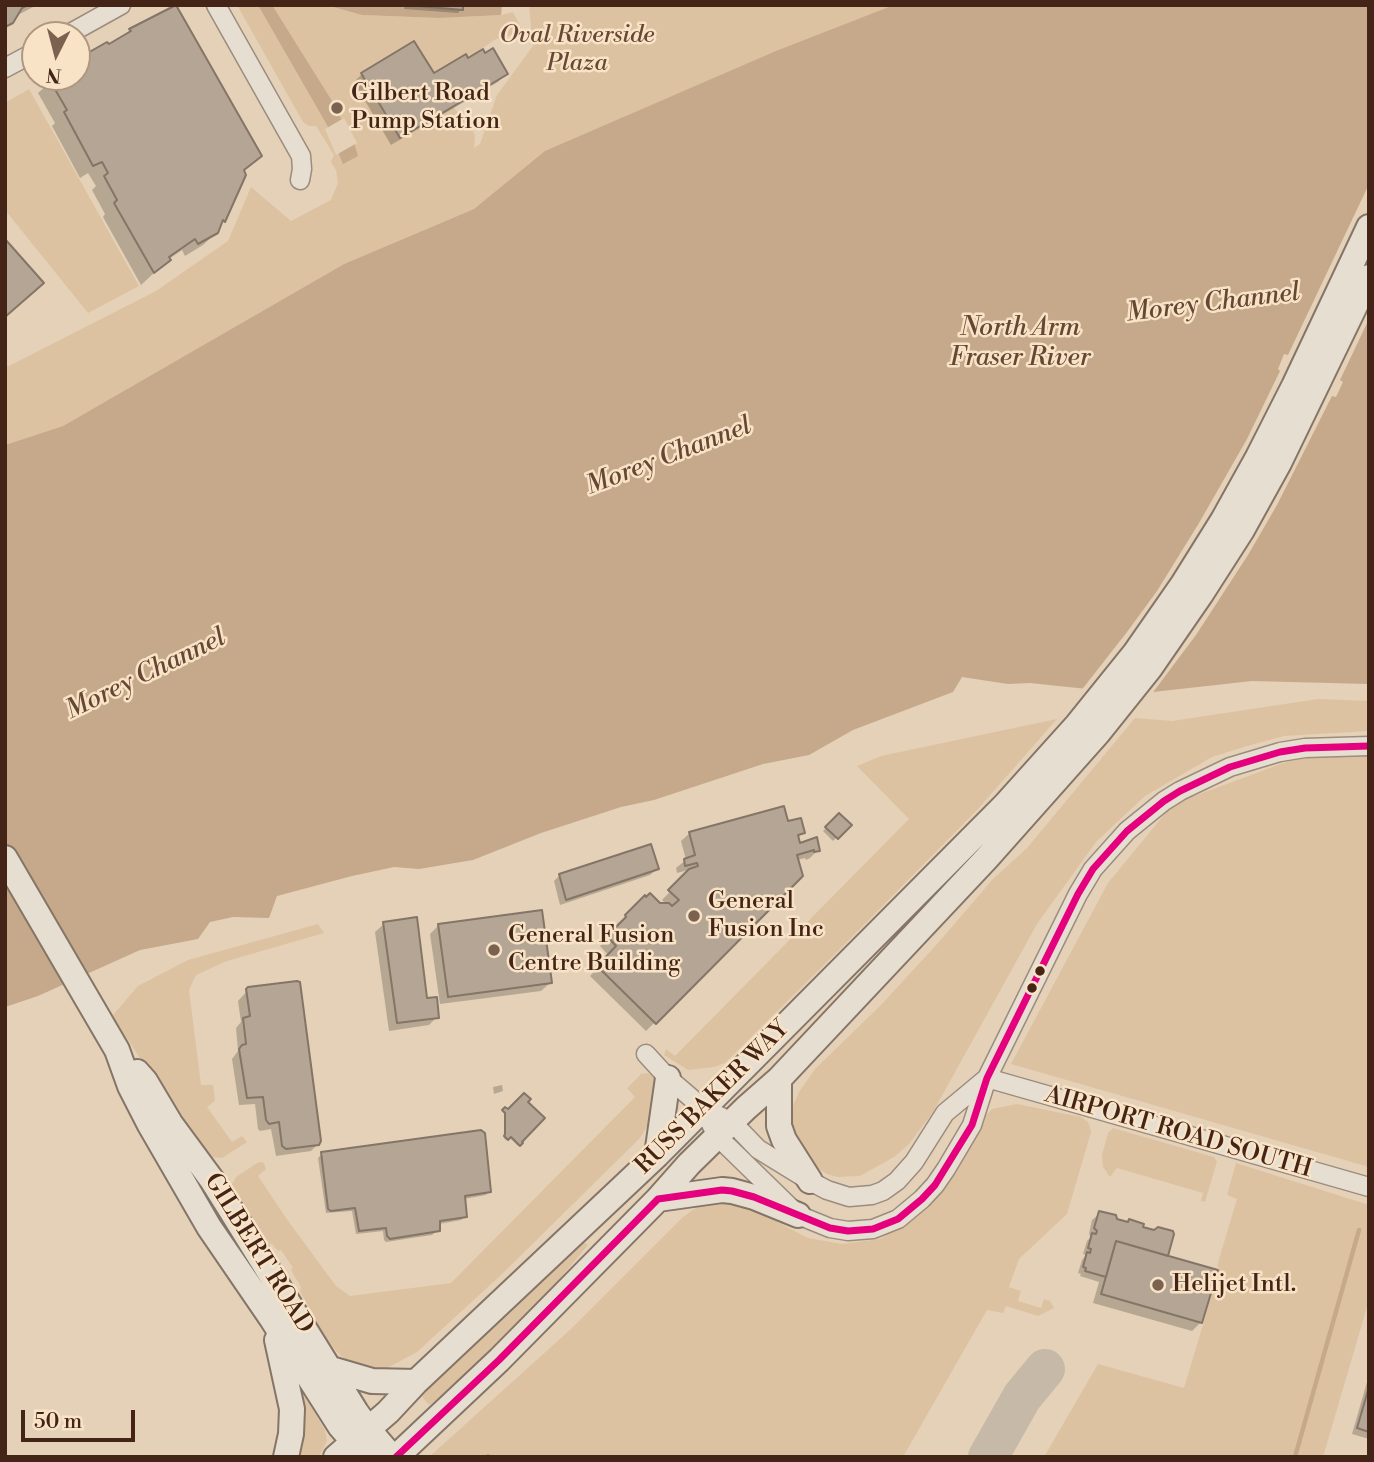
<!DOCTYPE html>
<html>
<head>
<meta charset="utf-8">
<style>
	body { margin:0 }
	#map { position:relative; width:1374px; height:1462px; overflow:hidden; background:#e4d1b8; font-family:"Libre Bodoni",serif }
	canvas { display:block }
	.frame { position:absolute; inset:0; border:7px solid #432417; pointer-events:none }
	.north { position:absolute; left:21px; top:21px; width:70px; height:70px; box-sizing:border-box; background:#f8e3c6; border:2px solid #b09780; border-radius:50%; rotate:186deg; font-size:19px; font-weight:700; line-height:28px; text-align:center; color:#432417 }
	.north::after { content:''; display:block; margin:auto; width:24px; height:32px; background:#7b614f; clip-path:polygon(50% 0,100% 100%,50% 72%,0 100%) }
	.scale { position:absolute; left:21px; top:1410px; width:114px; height:32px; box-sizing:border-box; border:4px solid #432417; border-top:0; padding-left:9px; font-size:21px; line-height:24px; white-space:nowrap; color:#432417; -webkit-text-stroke:5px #f8e3c6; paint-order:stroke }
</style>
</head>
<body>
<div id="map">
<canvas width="1374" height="1462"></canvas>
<div class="frame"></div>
<div class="north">N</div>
<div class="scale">50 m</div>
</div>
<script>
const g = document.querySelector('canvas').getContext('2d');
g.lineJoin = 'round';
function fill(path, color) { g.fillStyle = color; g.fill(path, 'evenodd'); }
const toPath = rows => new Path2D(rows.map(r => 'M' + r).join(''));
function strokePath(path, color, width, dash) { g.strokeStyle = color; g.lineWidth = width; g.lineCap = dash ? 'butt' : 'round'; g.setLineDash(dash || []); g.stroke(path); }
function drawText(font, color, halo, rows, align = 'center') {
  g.font = font + ' "Libre Bodoni",serif'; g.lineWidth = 5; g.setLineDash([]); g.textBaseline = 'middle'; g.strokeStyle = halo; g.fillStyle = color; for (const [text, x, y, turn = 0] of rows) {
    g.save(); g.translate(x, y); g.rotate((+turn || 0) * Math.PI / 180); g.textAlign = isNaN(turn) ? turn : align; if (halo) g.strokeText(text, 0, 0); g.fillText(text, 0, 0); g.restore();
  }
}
fill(toPath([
	[237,5,326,5,362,15,439,18,501,15,513,12,523,32,496,39,468,58,465,55,434,73,400,138,453,107,470,125,475,135,474,148,480,144,497,95,533,46,529,5,1041,5,474,209,363,256,344,264,63,426,5,445,5,368,156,291,228,241,251,187,291,221,331,200,338,183,336,170,331,162,334,155,316,126,309,126,303,122],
	[29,89,139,286,88,313,5,210,5,103],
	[1318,699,1369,701,1369,731,1284,736,1247,746,1212,757,1145,796,1096,842,1037,924,933,1112,909,1144,894,1157,860,1176,838,1177,827,1174,817,1168,805,1156,796,1144,789,1115,799,1092,815,1069,880,1006,938,943,993,879,1027,848,1135,718,1172,721],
	[1057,719,977,810,849,940,725,1063,714,1067,688,1070,664,1055,666,1049,675,1056,909,819,857,766,881,756],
	[1310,753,1369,756,1369,1167,1011,1064,1108,883,1173,804],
	[318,924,324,933,227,961,196,975,189,990,201,1085,213,1085,215,1101,207,1107,232,1142,242,1136,247,1142,222,1158,212,1157,195,1144,129,1041,120,1030,113,1015,138,986,188,960],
	[648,1073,655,1078,659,1090,652,1118,640,1138,501,1275,417,1352,387,1368,378,1371,354,1366,340,1355,327,1341,300,1291,301,1287,291,1270,293,1268,281,1250,278,1251,272,1244,268,1244,257,1230,232,1192,231,1186,236,1177,257,1163,261,1162,264,1163,266,1169,258,1176,286,1218,336,1286,350,1296,451,1283,635,1097,627,1088,641,1074],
	[1017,1104,1081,1117,1088,1122,1090,1127,1091,1132,1067,1214,1019,1259,1009,1287,1021,1291,1018,1301,1041,1308,1044,1299,1050,1301,1054,1308,1038,1316,1006,1306,1003,1313,987,1310,903,1457,429,1457,571,1329,683,1217,696,1208,712,1202,733,1204,754,1210,808,1238,842,1244,880,1239,931,1202,978,1123,992,1109],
	[1113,1128,1214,1157,1217,1162,1216,1165,1205,1202,1201,1201,1203,1193,1117,1168,1110,1177,1103,1167,1102,1155,1108,1133],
	[1236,1163,1369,1205,1369,1300,1323,1457,1044,1457,1098,1364,1184,1388,1202,1328,1219,1267,1217,1266,1237,1199,1227,1195],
	[582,1241,588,1245,548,1293,451,1389,429,1405,420,1394],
	[303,1394,325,1430,327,1441,319,1457,294,1457,300,1395]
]), '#ddc2a1');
fill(toPath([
	[258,5,272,5,332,101,355,146,358,156,343,164,327,125],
	[326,5,502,5,501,15,439,18,362,15],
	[894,5,1369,5,1369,684,1252,681,1135,694,1030,683,1008,684,962,677,953,692,853,730,809,755,763,764,654,800,621,807,541,833,473,860,419,869,394,867,352,876,277,896,269,918,233,917,210,922,198,939,140,950,38,996,5,1007,5,445,63,426,344,264,474,209,545,151,776,51]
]), '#c5a98a');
fill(toPath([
	[344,118,357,143,336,155,325,129],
	[1369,184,1369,319,1340,380,1343,382,1336,397,1332,396,1277,505,1248,555,1196,635,1151,695,1135,697,1080,692,1127,632,1157,591,1199,523,1247,439,1280,371,1278,369,1284,354,1288,355]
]), '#e4d1b8');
fill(toPath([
	[5,5,37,5,14,17,5,27],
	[405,5,462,5,461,9,458,13,404,9],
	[130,30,260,156,243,172,224,221,219,226,217,232,203,245,185,256,182,250,169,259,141,285,103,217,105,214,92,190,96,186,88,173,80,178,52,126,55,123,38,93,56,77,77,77,77,61,108,46,123,38],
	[467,61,506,74,498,82,391,145,354,82,362,74,433,76],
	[338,103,342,110,333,115,329,108],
	[839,815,849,825,833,841,823,831],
	[787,824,803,833,797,838,799,846,818,850,810,858,806,860,805,858,797,860,801,876,646,1031,590,976,609,956,600,946,619,927,617,924,645,898,660,905,667,905,662,900,692,869,677,873,676,868,686,860,681,841,690,833],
	[657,869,650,875,560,905,554,881,560,875],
	[384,924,426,1000,437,1017,429,1025,389,1031,375,932],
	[439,925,550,983,541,991,440,1004,430,934],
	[249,989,319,1143,311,1151,276,1156,271,1129,260,1131,258,1129,255,1104,239,1105,232,1059,238,1051,236,1028,241,1022,238,1001],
	[502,1085,503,1091,494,1094,493,1087],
	[526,1102,521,1143,518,1146,509,1137,506,1140,504,1138,504,1114,503,1112,505,1109,508,1112],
	[322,1154,489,1191,486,1195,464,1199,465,1216,461,1220,439,1224,439,1228,432,1235,386,1242,384,1240,383,1231,356,1234,352,1211,326,1213,318,1158],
	[1099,1214,1141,1228,1166,1257,1201,1322,1192,1331,1093,1303,1099,1282,1080,1276,1081,1274,1078,1273,1082,1260,1086,1255,1083,1254,1087,1241,1091,1237,1089,1234,1092,1220],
	[1369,1375,1369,1439,1352,1434]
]), '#0003');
strokePath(toPath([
	[488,1456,488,1457],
	[1295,1457,1359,1230]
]), '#c5a98a', 4.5);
strokePath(toPath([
	[988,1457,1022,1397,1045,1369]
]), '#c7b9a7', 40);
const building = toPath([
	[5,5,28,5,22,8,13,23,5,27,5,5],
	[176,5,262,156,244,170,246,175,225,222,223,220,218,233,198,244,195,239,169,257,171,260,154,273,114,203,117,200,104,176,108,173,102,162,93,166,64,112,67,110,49,79,53,77,77,77,77,59,107,42,109,44,131,31,129,29,176,5],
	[407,5,463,5,463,10,407,5],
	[414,41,434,73,466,54,468,58,483,49,485,53,493,48,508,74,400,138,361,73,414,41],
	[5,239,44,283,5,317,5,239],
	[784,806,788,821,801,818,805,833,798,835,800,843,817,837,820,851,814,852,814,850,797,855,803,876,656,1024,597,966,616,946,607,936,626,917,625,915,645,895,646,897,650,893,660,903,669,903,672,906,679,900,668,890,689,869,698,866,697,863,685,866,684,859,695,855,689,832,784,806],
	[839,813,852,825,838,839,825,827,839,813],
	[651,844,659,869,566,900,559,874,651,844],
	[542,910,552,983,448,997,438,924,542,910],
	[417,917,427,998,437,997,439,1018,397,1023,383,922,417,917],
	[297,981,300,982,321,1141,319,1145,286,1149,282,1146,279,1122,269,1124,266,1120,263,1097,247,1098,239,1049,242,1045,246,1044,243,1018,250,1016,246,989,248,987,297,981],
	[524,1093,531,1099,528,1102,545,1118,522,1142,523,1143,520,1146,511,1137,508,1140,504,1136,505,1134,505,1113,502,1110,505,1107,508,1109,524,1093],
	[481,1130,485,1133,491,1192,465,1196,467,1217,440,1221,440,1231,390,1239,387,1236,386,1228,359,1231,355,1208,331,1211,328,1209,321,1152,481,1130],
	[1099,1211,1116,1215,1117,1219,1128,1222,1129,1219,1144,1224,1143,1227,1154,1230,1158,1227,1173,1231,1174,1234,1168,1256,1116,1241,1106,1277,1085,1271,1086,1268,1083,1267,1087,1252,1090,1253,1091,1249,1088,1248,1092,1233,1096,1234,1097,1231,1094,1228,1099,1211],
	[1116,1241,1218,1270,1202,1323,1101,1294,1116,1241],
	[1369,1387,1369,1432,1357,1428,1369,1387]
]);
fill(building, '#b4a594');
strokePath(building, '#847567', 2);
const street = toPath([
	[216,5,301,156,302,169,300,180],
	[67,35,121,5],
	[5,68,35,52],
	[646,1054,668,1078,703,1108,732,1122,758,1149,810,1181,827,1190,849,1197,872,1195,883,1191,897,1181,914,1162,945,1113,987,1078],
	[987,1078,1369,1187],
	[703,1108,717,1136,798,1215,830,1228,848,1231,873,1229,898,1219,922,1199,935,1185,946,1169,972,1125,987,1078,1078,894,1093,869,1127,831,1164,801,1180,791,1230,767,1280,752,1305,748,1369,746]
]);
const secondary = toPath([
	[5,858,117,1050,130,1086,150,1125,209,1227,272,1319,340,1426,367,1457],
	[137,1072,145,1081,170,1123,212,1180,232,1212,356,1412,368,1429,392,1457],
	[779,1079,779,1126,784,1140,810,1181],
	[657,1155,668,1078],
	[658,1199,722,1190,732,1191,754,1197,798,1215],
	[277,1340,292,1409,291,1434,286,1457],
	[331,1369,372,1381,416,1382],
	[336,1457,388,1412,416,1382,657,1155,1005,805,1077,725,1135,653,1183,584,1223,520,1258,457,1294,386,1369,227],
	[396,1457,499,1360,658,1199,689,1164,746,1108,779,1079,986,859,1098,733,1150,668,1201,594,1242,530,1279,463,1369,277]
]);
strokePath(street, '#9b8c7d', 21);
strokePath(secondary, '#847567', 28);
strokePath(street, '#e7ded2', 18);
strokePath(secondary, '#e7ded2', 24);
strokePath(toPath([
	[396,1457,499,1360,658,1199,722,1190,732,1191,754,1197,830,1228,848,1231,873,1229,898,1219,922,1199,935,1185,972,1125,987,1078,1078,894,1093,869,1127,831,1164,801,1180,791,1230,767,1280,752,1305,748,1369,746]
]), '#e5007d', 7);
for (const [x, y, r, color] of [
	[337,108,7,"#7b614f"],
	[694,916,7,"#7b614f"],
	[494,950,7,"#7b614f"],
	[1040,971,6,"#432417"],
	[1032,988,6,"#432417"],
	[1158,1285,7,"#7b614f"]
]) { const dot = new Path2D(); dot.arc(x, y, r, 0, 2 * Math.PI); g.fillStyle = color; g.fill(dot); strokePath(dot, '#f8e3c6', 2.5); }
drawText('italic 24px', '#684835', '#f8e3c6', [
	["Oval Riverside",577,36],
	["Plaza",577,64]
]);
drawText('24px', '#432417', '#f8e3c6', [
	["Gilbert Road",351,94],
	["Pump Station",351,122],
	["General",708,902],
	["Fusion Inc",708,930],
	["General Fusion",508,936],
	["Centre Building",508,964],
	["Helijet Intl.",1172,1285]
], 'left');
drawText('24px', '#432417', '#f8e3c6', [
	["RUSS BAKER WAY",713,1098,-45],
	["AIRPORT ROAD SOUTH",1178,1133,16],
	["GILBERT ROAD",258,1254,58]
]);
drawText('italic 26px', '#664734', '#f8e3c6', [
	["Morey Channel",1213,304,-7],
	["North Arm",1020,329],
	["Fraser River",1020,359],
	["Morey Channel",669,457,-21],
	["Morey Channel",146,675,-26]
]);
</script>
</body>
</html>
